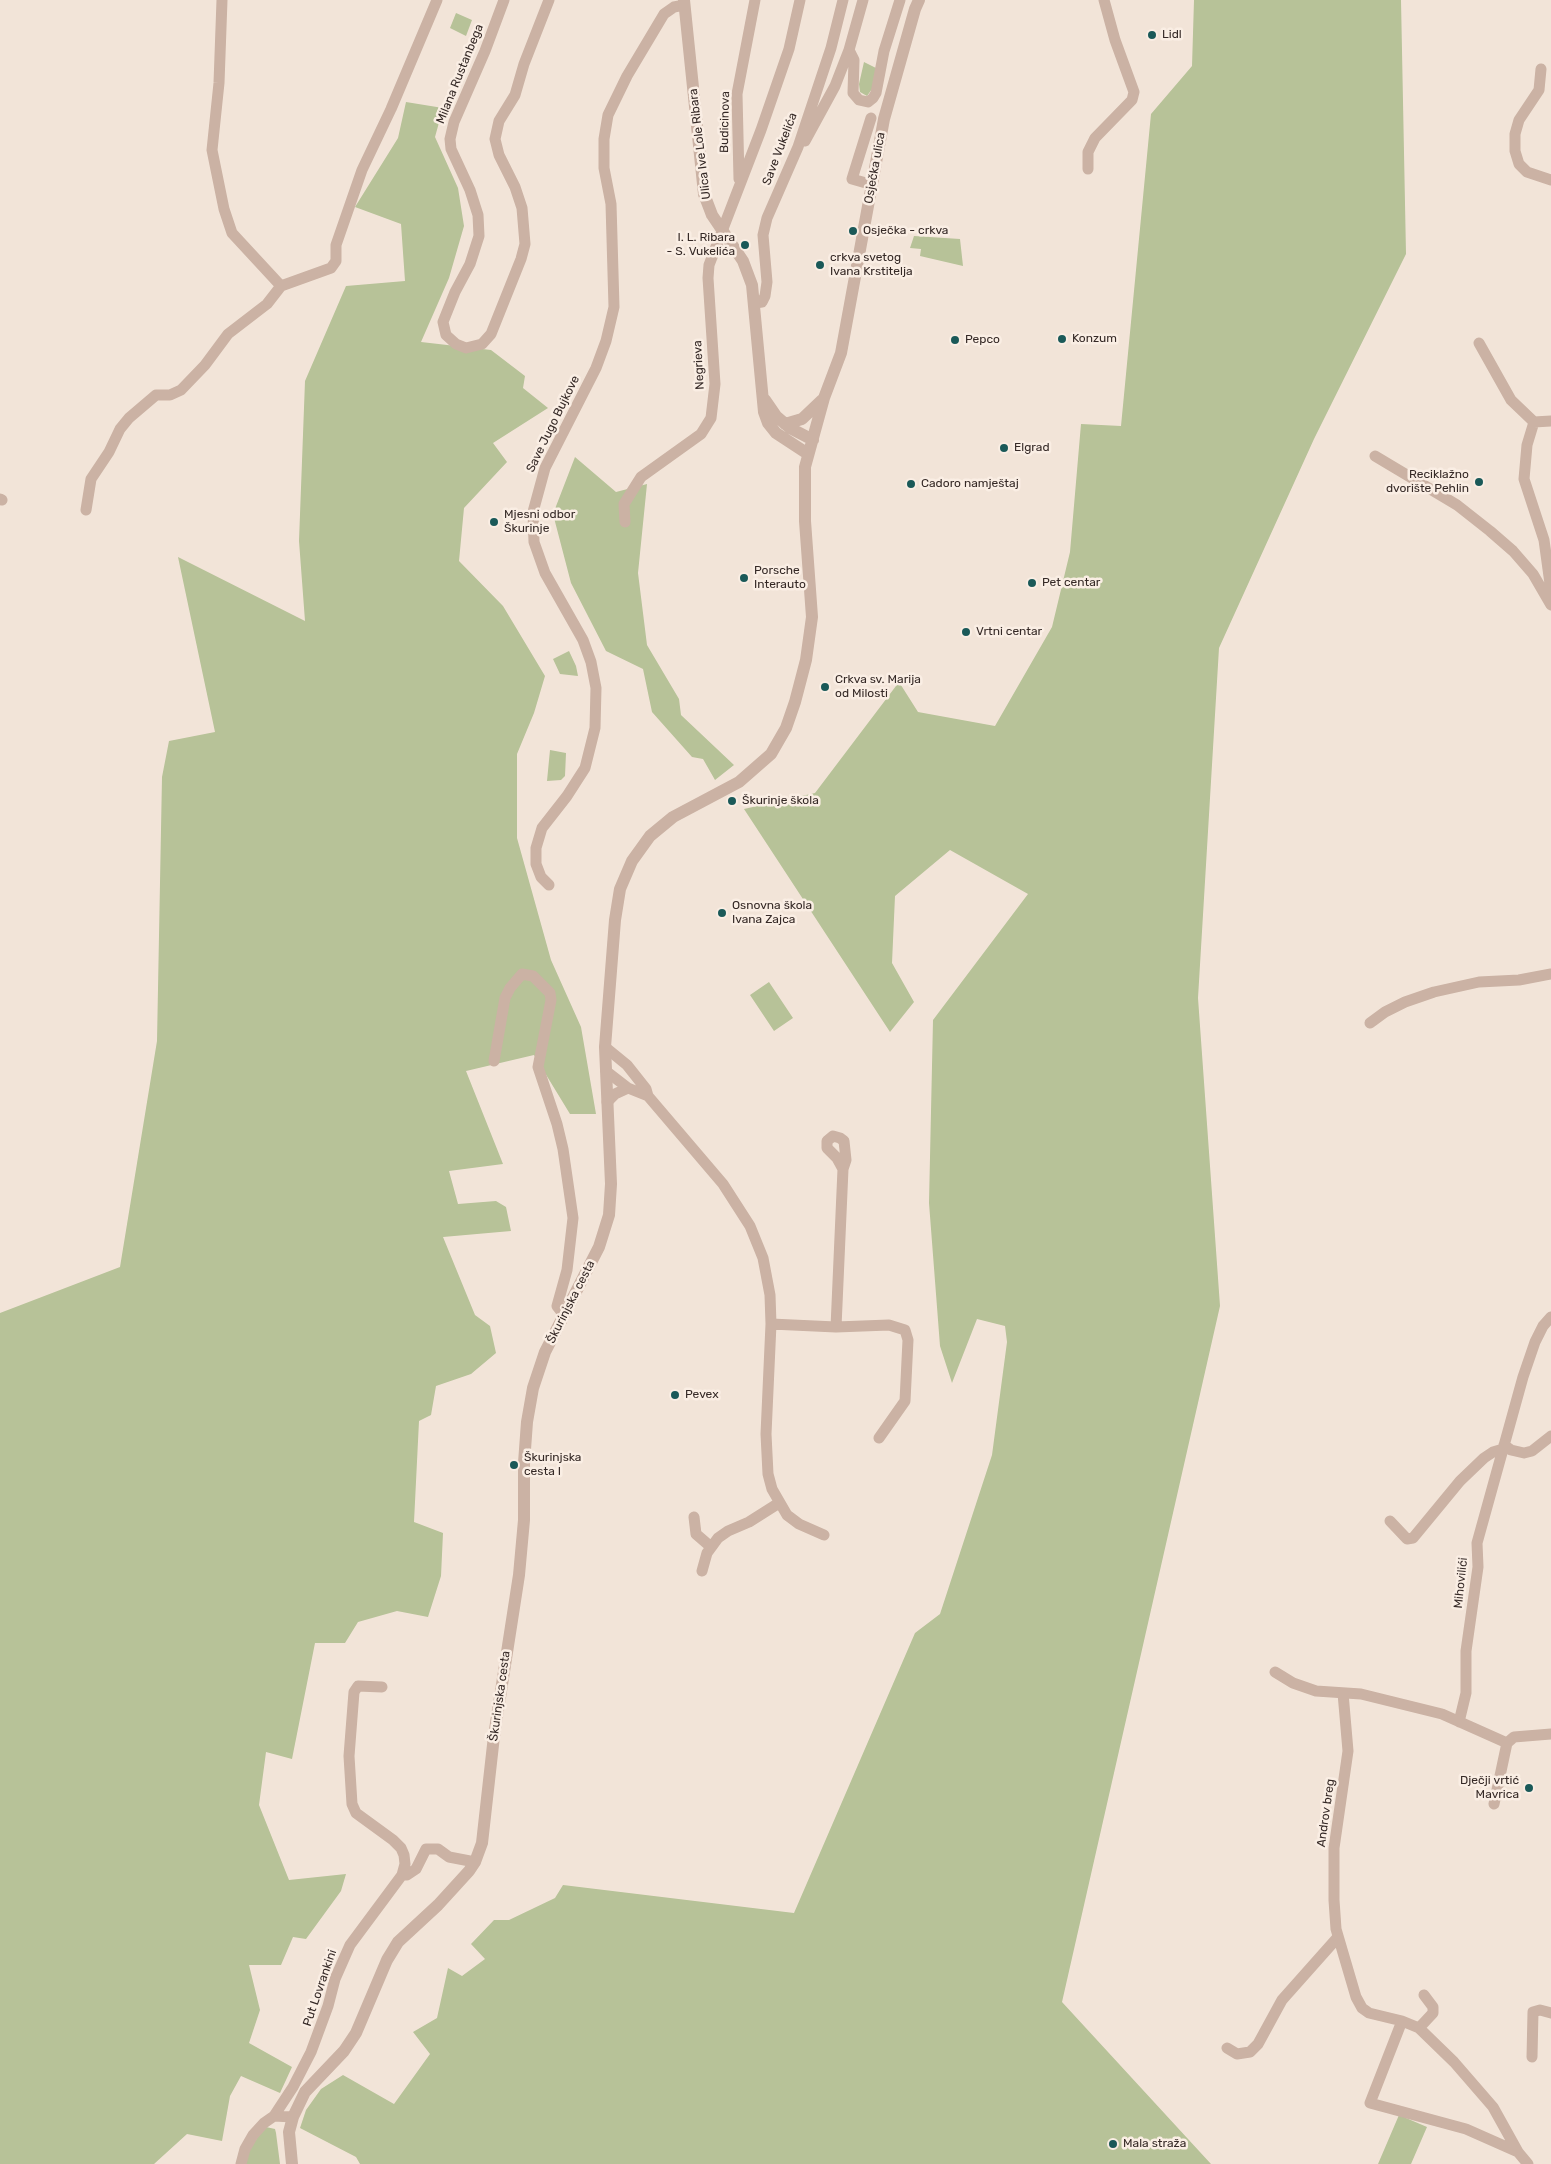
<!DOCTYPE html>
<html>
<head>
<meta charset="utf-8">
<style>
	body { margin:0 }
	canvas { display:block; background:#f2e4d8 }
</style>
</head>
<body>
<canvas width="1551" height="2164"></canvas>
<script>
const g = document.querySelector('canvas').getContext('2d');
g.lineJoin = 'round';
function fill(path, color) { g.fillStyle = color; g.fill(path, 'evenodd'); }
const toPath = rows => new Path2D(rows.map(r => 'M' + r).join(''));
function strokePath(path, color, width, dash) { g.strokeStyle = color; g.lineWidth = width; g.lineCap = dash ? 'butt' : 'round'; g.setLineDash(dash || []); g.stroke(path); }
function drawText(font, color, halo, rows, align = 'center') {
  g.font = font + ' Rubik,sans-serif'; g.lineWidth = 5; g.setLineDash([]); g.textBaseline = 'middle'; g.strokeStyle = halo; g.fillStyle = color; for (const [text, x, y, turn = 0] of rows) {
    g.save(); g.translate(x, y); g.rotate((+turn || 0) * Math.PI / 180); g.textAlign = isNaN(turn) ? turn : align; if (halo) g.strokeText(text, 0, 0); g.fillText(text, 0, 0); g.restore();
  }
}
fill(toPath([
	[1194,0,1401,0,1406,254,1314,439,1219,648,1198,998,1220,1306,1062,2002,1211,2164,360,2164,356,2157,300,2128,306,2110,321,2089,343,2075,394,2104,430,2054,413,2032,437,2018,448,1968,462,1976,485,1959,471,1944,494,1920,509,1920,555,1898,563,1885,794,1913,915,1633,940,1614,992,1455,1007,1342,1005,1326,977,1319,952,1383,940,1346,929,1203,933,1020,1028,894,950,850,895,896,892,963,914,1002,890,1032,744,809,815,793,899,682,918,712,995,726,1052,627,1070,552,1081,424,1121,426,1151,114,1192,66],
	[456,13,472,20,466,36,450,28],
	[864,62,878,69,872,89,867,96,860,92,859,84],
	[406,102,443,108,435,137,458,188,464,226,449,278,421,342,491,350,525,376,523,388,548,408,493,443,507,462,464,508,459,561,503,606,545,676,534,713,517,754,517,838,551,960,581,1027,596,1114,570,1114,534,1055,466,1071,503,1164,449,1171,458,1204,496,1201,506,1207,511,1231,443,1237,475,1315,490,1326,496,1353,471,1374,436,1386,431,1415,419,1421,414,1522,443,1533,441,1576,428,1617,397,1611,358,1622,345,1643,315,1643,292,1759,266,1752,259,1805,289,1880,346,1874,341,1891,306,1939,293,1937,281,1965,249,1965,260,2010,249,2043,292,2067,280,2093,241,2076,230,2096,222,2141,187,2134,154,2164,0,2164,0,1313,120,1267,157,1041,162,777,169,741,215,732,178,557,305,621,299,541,305,381,346,286,405,281,401,224,355,207,398,138],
	[914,236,960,239,963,266,920,256,921,249,910,248],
	[575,457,616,492,647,484,638,573,647,645,679,699,681,715,734,765,715,780,703,759,692,757,652,712,643,669,606,651,571,583,553,514],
	[569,651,576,666,578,676,560,674,553,659],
	[550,750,566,753,565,776,561,780,547,781],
	[769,982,793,1018,774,1031,750,995],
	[1399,2115,1427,2127,1411,2164,1378,2164],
	[266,2127,275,2129,276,2133,280,2164,245,2164,250,2147]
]), '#b7c298');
strokePath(toPath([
	[222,0,219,83,212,150,224,209,232,233,281,286,331,268,336,261,336,245,362,170,391,109,437,0],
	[504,0,485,51,454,122,450,139,451,149,470,190,478,215,479,236,470,264,455,292,443,322,446,335,456,344,466,348,482,344,491,334,521,259,525,244,522,208,515,187,499,155,495,139,499,121,515,95,524,64,549,0],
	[849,50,854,60,853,93,859,100,868,102,873,98,876,93,884,51,900,0],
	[1541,69,1539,90,1519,120,1515,134,1515,151,1519,164,1527,172,1551,180],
	[805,141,835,86,849,50,863,0],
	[1088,169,1088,152,1095,138,1132,100,1134,92,1115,40,1104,0],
	[739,179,737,94,755,0],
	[866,183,852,179,871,118],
	[755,303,762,302,765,296,767,282,763,235,767,218,798,147,831,48,843,0],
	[1479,343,1511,400,1534,422,1551,421],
	[1534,422,1527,445,1524,479,1544,540,1551,591],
	[1375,456,1457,505,1490,531,1513,551,1533,574,1551,605],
	[0,499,2,500],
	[86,510,91,479,109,452,120,429,129,418,156,395,170,395,181,390,205,365,228,334,267,304,281,286],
	[625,522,624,504,641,477,701,434,711,418,715,384,708,278,709,265,761,130,789,49,800,0],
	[549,885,541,877,536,864,536,848,542,828,567,796,585,768,595,728,596,688,591,662,583,640,545,573,534,542,533,512,545,468,596,368,606,341,614,307,611,204,604,168,604,139,608,115,627,76,664,14,674,7,684,5],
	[1370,1023,1385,1012,1405,1002,1434,992,1479,982,1519,980,1551,974],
	[605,1047,627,1065,646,1089,648,1096,723,1184,750,1226,763,1258,770,1295,771,1324,766,1434,768,1474,772,1489,787,1515,799,1524,824,1535],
	[494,1061,505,998,510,988,522,974,533,976,550,993,551,1000,538,1067,557,1124,563,1149,573,1218,567,1270,557,1306,564,1315],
	[606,1071,628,1088,648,1096],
	[607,1102,615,1094,628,1088],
	[771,1324,836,1327,889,1325,905,1330,908,1340,905,1401,879,1438],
	[836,1327,843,1169,846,1160,844,1141,840,1138,833,1136,827,1141,827,1148,837,1158,843,1169],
	[1504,1445,1511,1450,1524,1453,1532,1451,1551,1436],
	[694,1517,696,1534,711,1547],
	[1390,1521,1407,1539,1413,1538,1460,1481,1484,1458,1493,1452,1503,1449],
	[702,1571,707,1553,718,1538,728,1531,749,1522,779,1503],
	[1275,1672,1293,1683,1316,1691,1361,1694,1442,1714,1507,1743,1514,1737,1551,1734],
	[1343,1693,1348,1751,1334,1848,1334,1900,1336,1929,1356,1997,1362,2008,1369,2013,1402,2021,1419,2028,1454,2062,1493,2107,1518,2152,1528,2164],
	[1459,1722,1466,1693,1466,1651,1478,1567,1477,1543,1523,1377,1535,1342,1543,1326,1551,1317],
	[1494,1804,1507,1743],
	[402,1875,407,1875,416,1869,426,1849,438,1849,449,1857,475,1862],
	[1402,2021,1370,2103,1466,2129,1518,2152],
	[1419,2028,1433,2013,1433,2007,1424,1995],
	[1227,2048,1237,2054,1250,2052,1258,2044,1282,2000,1338,1937],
	[1532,2057,1533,2012,1540,2010,1551,2013],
	[274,2116,293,2087,311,2052,328,2006,335,1979,350,1945,402,1875,405,1864,404,1855,401,1848,393,1840,356,1813,352,1804,349,1756,354,1692,358,1686,382,1687],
	[241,2164,245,2149,253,2135,264,2123,274,2116,293,2117]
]), '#cbb2a4', 11);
strokePath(toPath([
	[684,0,704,194,712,215,743,261,752,285,764,412,768,423,776,433,808,454],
	[765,400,776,416,790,428,813,440],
	[785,424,802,419,822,400],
	[292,2164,289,2132,293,2117,305,2092,344,2051,356,2033,387,1960,398,1942,438,1905,469,1871,475,1862,482,1843,494,1736,519,1575,524,1520,524,1463,527,1422,533,1388,545,1352,599,1247,609,1215,611,1184,605,1047,615,920,620,889,632,861,650,836,673,817,739,782,771,754,786,728,795,702,806,660,812,617,805,521,805,467,824,398,841,353,884,119,915,9,919,0]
]), '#cbb2a4', 12);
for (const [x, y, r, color] of [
	[1152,35,5,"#1a5958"],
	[853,231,5,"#1a5958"],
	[745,245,5,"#1a5958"],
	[820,265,5,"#1a5958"],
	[1062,339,5,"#1a5958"],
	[955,340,5,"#1a5958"],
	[1004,448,5,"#1a5958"],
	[1479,482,5,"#1a5958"],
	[911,484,5,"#1a5958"],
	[494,522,5,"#1a5958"],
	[744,578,5,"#1a5958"],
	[1032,583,5,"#1a5958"],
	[966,632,5,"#1a5958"],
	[825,687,5,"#1a5958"],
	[732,801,5,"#1a5958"],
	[722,913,5,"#1a5958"],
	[675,1395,5,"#1a5958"],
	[514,1465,5,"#1a5958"],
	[1529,1788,5,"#1a5958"],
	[1113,2144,5,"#1a5958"]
]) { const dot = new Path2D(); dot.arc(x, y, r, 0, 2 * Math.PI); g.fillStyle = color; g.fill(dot); strokePath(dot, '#faeee4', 2); }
drawText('12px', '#352926', '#faeee4', [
	["Lidl",1162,35],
	["Osječka - crkva",863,231],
	["I. L. Ribara",735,238,"right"],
	["- S. Vukelića",735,252,"right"],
	["crkva svetog",830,258],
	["Ivana Krstitelja",830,272],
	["Konzum",1072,339],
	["Pepco",965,340],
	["Elgrad",1014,448],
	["Reciklažno",1469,475,"right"],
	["dvorište Pehlin",1469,489,"right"],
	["Cadoro namještaj",921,484],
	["Mjesni odbor",504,515],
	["Škurinje",504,529],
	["Porsche",754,571],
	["Interauto",754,585],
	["Pet centar",1042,583],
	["Vrtni centar",976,632],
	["Crkva sv. Marija",835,680],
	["od Milosti",835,694],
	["Škurinje škola",742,801],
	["Osnovna škola",732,906],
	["Ivana Zajca",732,920],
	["Pevex",685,1395],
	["Škurinjska",524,1458],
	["cesta I",524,1472],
	["Dječji vrtić",1519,1781,"right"],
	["Mavrica",1519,1795,"right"],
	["Mala straža",1123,2144]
], 'left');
drawText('12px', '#352926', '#faeee4', [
	["Milana Rustanbega",460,74,-68],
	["Budicinova",725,122,-89],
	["Ulica Ive Lole Ribara",700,144,-97],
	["Save Vukelića",780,149,-69],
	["Osječka ulica",875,168,-80],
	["Negrieva",699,365,-93],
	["Save Jugo Bujkove",553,424,-64],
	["Škurinjska cesta",571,1302,-63],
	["Mihovilići",1461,1583,-84],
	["Škurinjska cesta",500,1696,-82],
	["Androv breg",1326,1813,-82],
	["Put Lovrankini",320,1988,-71]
]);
</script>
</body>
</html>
